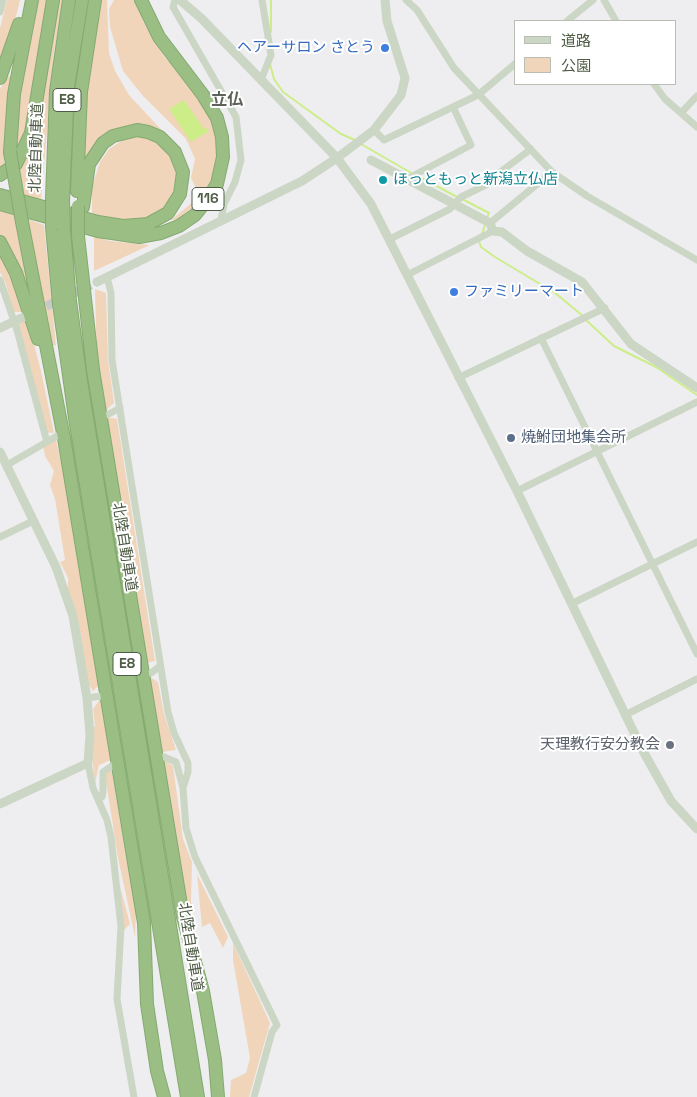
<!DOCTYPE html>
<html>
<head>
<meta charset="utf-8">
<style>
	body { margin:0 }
	#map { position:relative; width:697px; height:1097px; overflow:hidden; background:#eeeef1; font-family:"Space Grotesk","Noto Sans JP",sans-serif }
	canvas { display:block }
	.legend { position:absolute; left:514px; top:20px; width:162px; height:65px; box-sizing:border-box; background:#fff; border:1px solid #b9beb5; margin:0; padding:6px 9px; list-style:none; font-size:15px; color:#4f5c46 }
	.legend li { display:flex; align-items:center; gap:10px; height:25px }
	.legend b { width:25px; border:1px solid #b9beb5 }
</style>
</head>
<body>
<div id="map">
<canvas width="697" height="1097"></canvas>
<ul class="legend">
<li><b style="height:6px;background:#cbd6c4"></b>道路</li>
<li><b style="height:14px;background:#f0d5bb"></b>公園</li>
</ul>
</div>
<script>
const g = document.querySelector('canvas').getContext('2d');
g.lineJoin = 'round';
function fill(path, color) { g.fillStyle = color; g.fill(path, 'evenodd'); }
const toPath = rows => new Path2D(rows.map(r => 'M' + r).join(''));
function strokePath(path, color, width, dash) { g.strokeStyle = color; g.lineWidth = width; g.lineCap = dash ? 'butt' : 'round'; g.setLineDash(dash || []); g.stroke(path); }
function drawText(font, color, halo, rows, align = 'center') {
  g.font = font + ' "Space Grotesk","Noto Sans JP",sans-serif'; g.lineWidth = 4; g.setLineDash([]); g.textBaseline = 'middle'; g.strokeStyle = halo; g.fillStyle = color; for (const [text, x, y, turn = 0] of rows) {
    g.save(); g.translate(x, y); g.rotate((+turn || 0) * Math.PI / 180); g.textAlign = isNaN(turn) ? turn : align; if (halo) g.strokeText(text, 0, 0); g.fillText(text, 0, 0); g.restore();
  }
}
fill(toPath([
	[7,0,20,0,11,37,0,65,0,28],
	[36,0,49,0,23,141,15,154,16,116],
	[57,0,63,0,54,53,41,199,22,196,17,168],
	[101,0,107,0,109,53,115,71,129,95,171,140,127,127,85,159,82,158,86,100],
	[114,0,135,0,144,23,165,58,180,72,209,112,217,134,218,155,211,185,199,202,177,220,171,220,193,202,197,190,191,178,195,159,186,139,143,96,123,71,110,27,109,9],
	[8,76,13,77,5,135,4,165,0,168,0,89],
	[131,135,146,137,163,146,171,155,176,168,177,183,171,199,161,211,144,219,127,221,92,214,92,187,100,162,109,149],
	[0,209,14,213,34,300,29,298,12,252,0,235],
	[27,219,44,225,56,346,53,345],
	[94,236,110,241,150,245,94,271],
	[0,248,25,312,13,312,6,284,0,272],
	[95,289,106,293,108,360,114,403,104,412,97,365],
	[27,318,41,371,54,433,44,432,17,326],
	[106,417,117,419,155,661,146,663],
	[56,440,71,504,99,685,93,691,87,682,68,594,68,578,60,562,65,560,55,499,50,485,54,471,45,456,43,446],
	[150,677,158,682,164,714,176,750,162,752],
	[100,699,103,699,111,760,99,765,95,783,92,757,92,729,95,726,93,709],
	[163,759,173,766,183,839,192,862,191,901,196,935,189,921],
	[111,767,136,913,135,937,118,858,105,775],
	[197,874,228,937,223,948,210,923,202,927],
	[120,886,130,924,124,930],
	[233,943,270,1023,249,1097,230,1097,231,1080,246,1073,250,1058,233,960]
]), '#f0d5bb');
fill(toPath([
	[184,100,204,129,207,128,209,131,191,142,169,109]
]), '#cced87');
strokePath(toPath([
	[271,32,271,0],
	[270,64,274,79,283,92,341,134,355,140],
	[361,144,413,174],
	[418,176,457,197],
	[462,199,489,213,487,218],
	[482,234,485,225],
	[479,241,481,247,495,257,555,293,583,316],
	[586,320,614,346,656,367,697,395]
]), '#cced87', 2);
strokePath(toPath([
	[34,312,97,282]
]), '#c6cac6', 9, [9, 4.5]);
const motorway = toPath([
	[0,78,19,24],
	[10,152,14,94,32,0],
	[0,175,16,164,31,133,53,0],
	[77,191,81,92,95,0],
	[0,195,98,222,123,226,148,224,168,213,180,194,183,172,175,152,160,137,148,132,137,130,113,136,103,143,89,164,83,207],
	[52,198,56,91,69,0],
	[63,201,68,87,82,0],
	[0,204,98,231,139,237,161,233,179,226,195,215,207,200,217,184,223,157,222,137,217,118,203,95,159,37,141,0],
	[22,222,64,438,144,923,147,1004,157,1071,164,1097],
	[52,227,59,304,75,418,187,1097],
	[64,230,70,301,81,381,198,1097],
	[78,236,93,370,183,917,203,991,215,1060,218,1097],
	[0,242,16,273,38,339]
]);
strokePath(motorway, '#85aa70', 14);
strokePath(toPath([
	[175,0,173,7,236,117,241,160,235,182,224,204,221,220],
	[406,0,417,10,454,68,552,172,587,196,697,260],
	[604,0,616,21],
	[0,12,3,0],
	[567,21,593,0],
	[261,80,271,55,262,0],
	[654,84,665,99,697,127],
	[681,113,697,96],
	[374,130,384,140,478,95,516,63],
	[407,179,471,145,453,107],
	[490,223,552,172],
	[390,239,450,209,461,197,498,179,499,173,531,149],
	[409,274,493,231],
	[107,277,111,293,112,360,168,712,174,733,188,763,188,772,183,788],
	[0,280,17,330,47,442],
	[541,338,697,654],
	[458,378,605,308],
	[107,415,120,408],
	[7,465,57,436],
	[517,491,697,402],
	[0,537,33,521],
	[573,603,697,542],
	[151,673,160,666],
	[87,698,102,696],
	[627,714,697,679],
	[164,757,176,762,183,788,186,828,195,857,277,1025,272,1032,254,1097],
	[88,763,93,788,107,820,111,837,121,926,117,999,134,1097],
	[98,799,102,797,103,792,103,772,113,765]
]), '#cbd6c4', 7);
strokePath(toPath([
	[180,0,201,18,337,158,371,204,517,491,643,751,671,801,697,829],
	[371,160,490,223,493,231,502,232,527,251,582,282,631,344,697,388],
	[97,282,302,181,337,158,374,130,401,95,405,78,387,21,385,0],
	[0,328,26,316],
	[0,452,56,567,73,616,87,698,90,735,88,763,0,804]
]), '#cbd6c4', 9);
strokePath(motorway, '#9abe84', 12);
const motorwayBridge = toPath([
	[10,152,22,222],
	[52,198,52,227],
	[63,201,64,230],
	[78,206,78,236]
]);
strokePath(motorwayBridge, '#85aa70', 14, []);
strokePath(motorwayBridge, '#9abe84', 12);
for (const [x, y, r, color] of [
	[385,48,5,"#3f7fe0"],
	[383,180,5,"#0f9aa8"],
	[454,292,5,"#3f7fe0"],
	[511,438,5,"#5c6f8a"],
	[670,745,5,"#6b7280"]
]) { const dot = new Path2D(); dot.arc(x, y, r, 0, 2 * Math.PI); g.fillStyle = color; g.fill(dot); strokePath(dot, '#fff', 2); }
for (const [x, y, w] of [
	[67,100,28],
	[208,199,32],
	[127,664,28]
]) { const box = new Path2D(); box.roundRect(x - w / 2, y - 11.5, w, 23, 4); g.fillStyle = '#fff'; g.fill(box); strokePath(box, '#4f5c46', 1); }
drawText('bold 14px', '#4f5c46', null, [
	["E8",67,100],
	["116",208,199],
	["E8",127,664]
]);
drawText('15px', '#366cbe', '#fff', [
	["ヘアーサロン さとう",375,48],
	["ファミリーマート",464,292,"left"]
], 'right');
drawText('15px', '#4f5c46', '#fff', [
	["北陸自動車道",37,148,-88],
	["北陸自動車道",124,547,81],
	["北陸自動車道",190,947,81]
]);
drawText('15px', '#0d838f', '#fff', [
	["ほっともっと新潟立仏店",393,180]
], 'left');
drawText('15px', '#4e5e75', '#fff', [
	["焼鮒団地集会所",521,438]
], 'left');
drawText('15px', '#5b616d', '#fff', [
	["天理教行安分教会",660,745]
], 'right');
drawText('bold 16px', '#5d635a', '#fff', [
	["立仏",227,101]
]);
</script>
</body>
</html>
